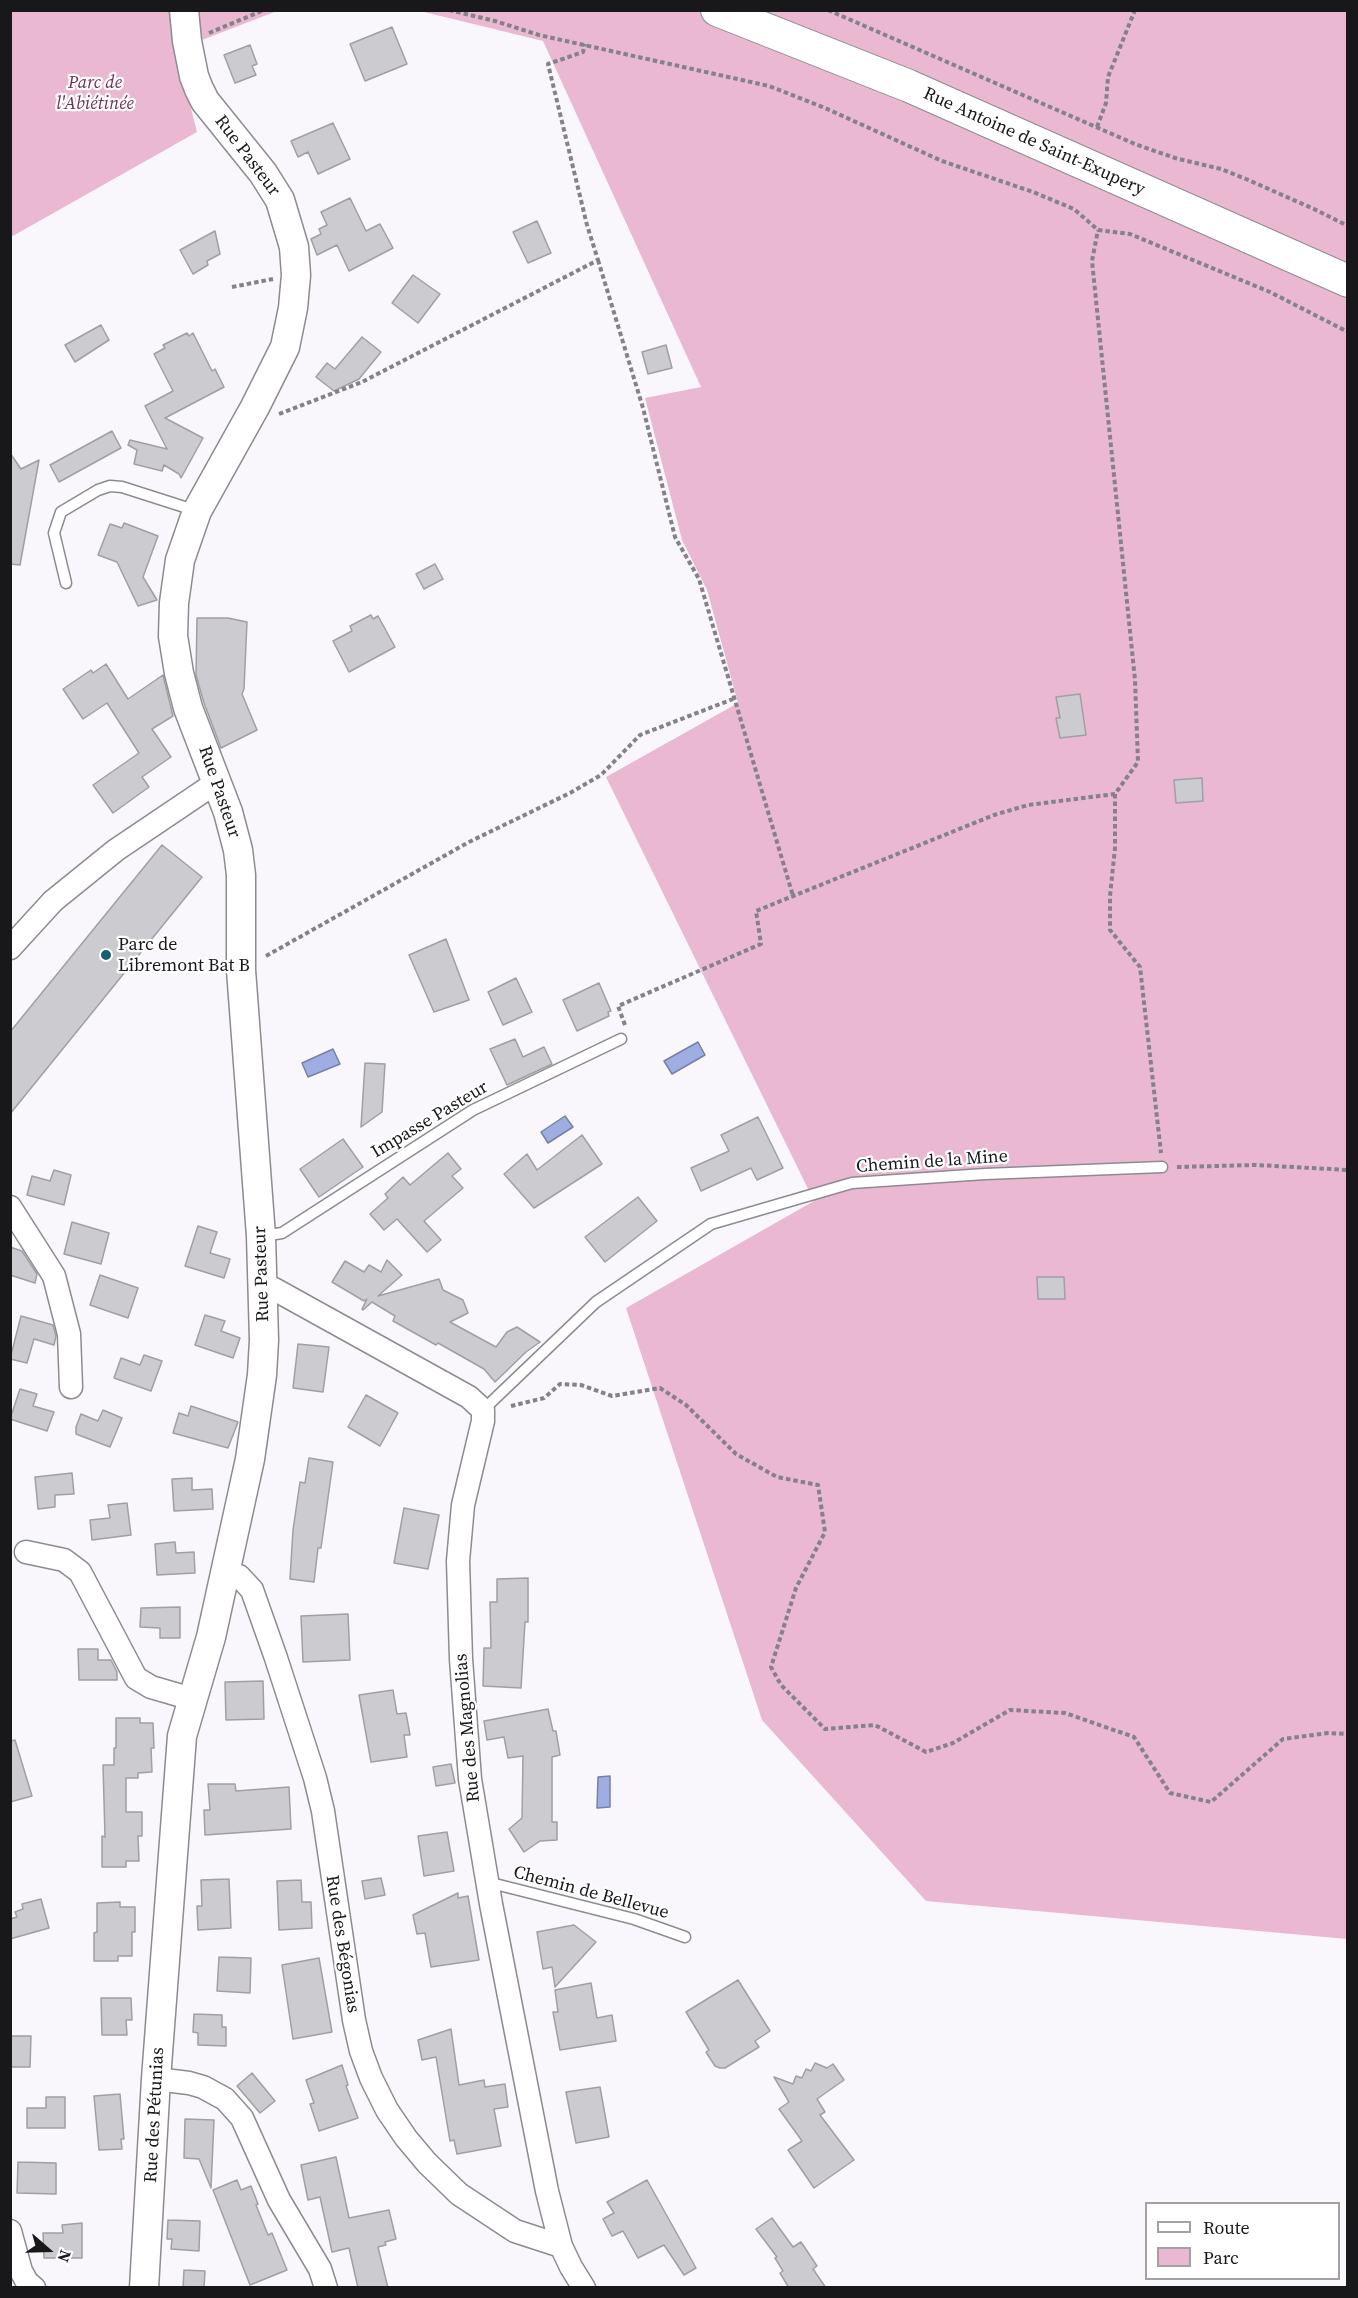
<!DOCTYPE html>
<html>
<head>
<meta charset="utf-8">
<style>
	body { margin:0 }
	#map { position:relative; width:1358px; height:2298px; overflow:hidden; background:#faf7fc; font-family:"Source Serif 4",serif }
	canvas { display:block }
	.frame { position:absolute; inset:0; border:12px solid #181719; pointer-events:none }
	.legend { position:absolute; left:1145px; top:2202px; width:195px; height:78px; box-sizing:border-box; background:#fff; border:2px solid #a3a2a3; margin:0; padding:8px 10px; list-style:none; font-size:18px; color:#181719 }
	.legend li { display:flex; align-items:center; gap:12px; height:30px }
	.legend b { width:30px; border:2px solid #a3a2a3 }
	.north { position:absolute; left:18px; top:2220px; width:60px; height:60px; -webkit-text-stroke:4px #fff; paint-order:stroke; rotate:110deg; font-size:16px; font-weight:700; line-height:24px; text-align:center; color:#181719 }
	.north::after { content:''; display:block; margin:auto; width:21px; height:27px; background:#181719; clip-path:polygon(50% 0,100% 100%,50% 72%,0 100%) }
</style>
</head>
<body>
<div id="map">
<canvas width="1358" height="2298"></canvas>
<div class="frame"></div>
<ul class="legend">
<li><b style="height:8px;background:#fff"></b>Route</li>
<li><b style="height:16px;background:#eab8d1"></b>Parc</li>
</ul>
<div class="north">N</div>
</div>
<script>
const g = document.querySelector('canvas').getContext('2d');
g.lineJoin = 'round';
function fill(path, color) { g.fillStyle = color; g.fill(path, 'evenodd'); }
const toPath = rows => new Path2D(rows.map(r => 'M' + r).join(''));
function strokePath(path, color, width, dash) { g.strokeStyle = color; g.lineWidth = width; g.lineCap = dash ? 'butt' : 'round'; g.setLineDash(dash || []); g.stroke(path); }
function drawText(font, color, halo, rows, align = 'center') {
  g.font = font + ' "Source Serif 4",serif'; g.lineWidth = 4.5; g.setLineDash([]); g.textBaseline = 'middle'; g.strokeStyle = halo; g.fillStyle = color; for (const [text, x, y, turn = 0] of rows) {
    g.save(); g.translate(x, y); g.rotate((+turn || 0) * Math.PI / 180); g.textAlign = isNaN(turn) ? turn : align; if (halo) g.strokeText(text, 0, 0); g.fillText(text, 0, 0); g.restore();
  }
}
fill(toPath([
	[11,11,277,11,176,50,197,132,11,237],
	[420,11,1347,11,1347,1939,926,1901,762,1720,626,1308,814,1201,606,777,738,703,707,590,682,540,645,398,701,387,543,41]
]), '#eab8d1');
const water = toPath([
	[698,1042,705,1055,672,1074,664,1061,698,1042],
	[333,1049,340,1064,308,1077,302,1063,333,1049],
	[565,1116,573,1127,548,1143,541,1132,565,1116],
	[610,1776,610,1807,597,1808,598,1777,610,1776]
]);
fill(water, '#9faee2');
strokePath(water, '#7681a6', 1.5);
const building = toPath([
	[392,27,407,64,365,81,350,44,392,27],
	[250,45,257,64,252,66,256,75,235,83,224,55,250,45],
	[333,123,350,159,318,174,308,152,298,157,291,141,333,123],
	[350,198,366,231,380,224,393,248,349,271,337,245,317,255,311,239,321,234,319,229,327,225,321,212,350,198],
	[537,221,551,253,528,263,513,232,537,221],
	[215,231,220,254,207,261,208,265,193,274,180,250,215,231],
	[413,275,440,294,418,323,392,303,413,275],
	[101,325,109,340,75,362,65,345,101,325],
	[187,333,189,336,193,333,212,371,215,369,224,387,165,418,203,438,181,478,179,474,164,465,162,471,134,464,137,450,128,445,130,440,167,449,145,406,173,391,154,354,165,348,163,345,187,333],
	[362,337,381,352,359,379,334,391,316,377,327,363,335,369,362,337],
	[666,345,672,368,648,374,642,352,666,345],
	[112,431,121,448,59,482,50,465,112,431],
	[10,453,21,469,39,460,20,565,10,564,10,453],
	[124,523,158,536,143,577,157,600,138,606,117,562,98,555,110,524,122,528,124,523],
	[435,564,443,579,424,589,416,574,435,564],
	[371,615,373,619,378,616,395,647,349,672,333,641,352,631,350,626,371,615],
	[197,618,228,618,247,622,244,689,242,694,257,730,221,748,204,703,196,675,197,618],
	[106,664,128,699,163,675,173,716,152,729,171,757,142,777,149,787,113,813,93,785,139,753,107,703,83,719,63,689,91,670,93,673,106,664],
	[1080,694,1086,735,1060,738,1056,718,1060,718,1056,697,1080,694],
	[1202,778,1203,801,1176,803,1174,780,1202,778],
	[162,845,202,877,10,1114,10,1032,162,845],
	[446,939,469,1000,434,1012,409,955,446,939],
	[516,978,532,1012,503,1025,488,992,516,978],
	[599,983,611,1011,608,1012,609,1016,577,1031,563,1000,599,983],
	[515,1039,523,1057,544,1047,552,1064,507,1085,490,1049,515,1039],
	[365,1063,385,1064,382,1112,361,1127,365,1063],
	[758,1117,783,1168,757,1180,751,1168,701,1191,691,1168,729,1151,721,1135,758,1117],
	[582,1135,602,1164,534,1208,504,1174,527,1154,537,1170,582,1135],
	[343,1139,363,1167,319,1197,300,1169,343,1139],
	[448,1153,461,1169,452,1176,463,1188,424,1221,441,1240,427,1252,397,1219,384,1230,370,1214,388,1198,385,1194,403,1177,410,1185,448,1153],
	[54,1170,71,1175,64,1205,27,1195,32,1176,50,1181,54,1170],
	[638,1197,657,1221,605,1262,585,1237,638,1197],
	[72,1222,109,1233,101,1264,64,1254,72,1222],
	[198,1226,217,1232,210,1253,230,1259,224,1278,185,1266,198,1226],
	[10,1247,22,1251,37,1274,35,1283,10,1275,10,1247],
	[387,1260,402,1275,378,1296,439,1279,443,1290,463,1300,468,1313,450,1322,496,1347,507,1332,517,1327,540,1342,526,1352,495,1382,484,1369,438,1343,436,1345,393,1321,395,1316,372,1302,363,1310,362,1309,367,1299,364,1301,332,1282,345,1261,364,1272,369,1265,381,1272,387,1260],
	[100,1275,138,1288,128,1318,90,1305,100,1275],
	[1037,1277,1064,1277,1065,1299,1038,1299,1037,1277],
	[205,1315,225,1321,221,1331,240,1338,233,1358,195,1345,205,1315],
	[21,1316,53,1325,56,1336,54,1345,34,1339,27,1363,10,1359,21,1316],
	[298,1344,329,1347,323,1392,293,1388,298,1344],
	[144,1355,162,1361,151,1391,114,1378,121,1358,140,1365,144,1355],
	[20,1389,37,1394,33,1406,54,1412,47,1431,10,1419,20,1389],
	[366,1395,398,1413,380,1446,348,1427,366,1395],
	[191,1406,238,1422,228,1448,173,1433,179,1413,188,1416,191,1406],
	[103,1410,122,1418,110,1447,76,1434,76,1427,81,1414,98,1421,103,1410],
	[309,1458,333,1462,321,1548,318,1548,314,1582,290,1579,293,1530,300,1482,305,1483,309,1458],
	[72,1473,74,1494,55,1495,55,1507,38,1509,35,1477,72,1473],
	[192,1478,192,1490,212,1489,213,1509,174,1511,172,1479,192,1478],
	[127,1503,131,1535,92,1540,90,1520,110,1518,108,1505,127,1503],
	[404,1508,439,1515,428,1569,394,1563,404,1508],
	[175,1542,176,1553,194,1552,195,1573,157,1575,155,1544,175,1542],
	[528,1578,528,1622,525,1622,521,1688,483,1686,484,1648,491,1648,490,1602,497,1602,497,1579,528,1578],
	[180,1607,180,1638,160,1638,160,1628,140,1627,141,1608,180,1607],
	[348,1614,350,1660,303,1662,301,1616,348,1614],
	[78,1649,98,1649,98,1660,111,1660,117,1672,117,1680,79,1680,78,1649],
	[263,1681,264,1719,226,1720,225,1682,263,1681],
	[393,1690,397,1714,406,1713,410,1735,404,1735,407,1757,371,1762,359,1695,393,1690],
	[548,1709,553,1731,556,1731,560,1755,552,1757,552,1822,557,1822,557,1840,540,1841,524,1852,509,1829,522,1818,523,1756,508,1758,504,1737,487,1740,484,1721,548,1709],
	[116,1718,140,1718,140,1723,153,1723,154,1748,151,1748,152,1772,138,1773,138,1778,126,1778,126,1812,142,1812,142,1836,138,1836,139,1861,126,1861,126,1867,102,1867,102,1836,105,1837,103,1765,114,1765,114,1748,116,1748,116,1718],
	[15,1740,32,1796,10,1802,10,1741,15,1740],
	[451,1764,455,1783,436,1786,433,1767,451,1764],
	[208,1784,235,1784,236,1791,289,1787,291,1829,205,1835,204,1810,210,1810,208,1784],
	[447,1832,454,1871,424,1876,418,1836,447,1832],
	[381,1878,385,1895,365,1899,362,1881,381,1878],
	[229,1879,231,1928,198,1930,197,1906,202,1906,201,1880,229,1879],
	[301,1880,302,1902,311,1902,312,1928,279,1930,277,1881,301,1880],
	[458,1893,458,1898,468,1896,479,1960,431,1967,425,1933,417,1934,413,1915,458,1893],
	[41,1899,49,1928,10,1939,10,1919,17,1917,15,1912,23,1909,22,1904,41,1899],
	[120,1902,120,1907,135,1907,135,1932,132,1932,132,1956,118,1956,118,1961,94,1961,94,1933,97,1932,97,1903,120,1902],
	[574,1925,596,1942,555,1987,552,1967,543,1969,537,1932,574,1925],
	[219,1957,251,1958,250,1993,217,1991,219,1957],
	[319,1958,332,2032,293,2039,282,1965,319,1958],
	[738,1980,770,2031,755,2041,759,2047,725,2068,720,2068,715,2066,706,2052,709,2050,686,2012,738,1980],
	[591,1983,597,2018,612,2015,616,2041,560,2050,553,2012,558,2012,555,1990,591,1983],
	[101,1998,131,1998,132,2020,126,2020,127,2035,102,2035,101,1998],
	[194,2014,222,2015,222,2027,226,2027,226,2046,198,2045,198,2033,193,2032,194,2014],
	[451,2029,459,2085,484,2080,485,2087,505,2084,508,2107,494,2109,501,2146,457,2154,454,2140,450,2141,436,2057,422,2060,418,2040,451,2029],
	[11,2036,31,2036,30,2067,11,2067,11,2036],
	[815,2063,827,2068,833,2064,844,2080,817,2099,825,2112,820,2115,854,2160,814,2188,788,2150,802,2141,779,2109,789,2102,774,2077,793,2084,796,2076,802,2078,806,2069,811,2071,815,2063],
	[342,2065,348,2085,346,2086,358,2118,319,2131,310,2104,314,2103,306,2080,342,2065],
	[252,2073,275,2101,260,2113,237,2086,252,2073],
	[600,2087,609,2137,576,2143,566,2092,600,2087],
	[120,2094,124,2139,121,2139,122,2149,99,2150,94,2096,120,2094],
	[46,2097,65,2097,65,2128,27,2128,27,2108,46,2108,46,2097],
	[185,2119,214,2120,211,2188,199,2159,184,2158,185,2119],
	[336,2157,349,2218,389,2210,396,2239,385,2242,386,2245,378,2247,388,2288,358,2288,349,2248,332,2252,320,2197,308,2200,301,2165,336,2157],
	[18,2162,56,2163,56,2194,17,2193,18,2162],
	[237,2180,241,2190,251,2186,258,2204,256,2205,268,2235,272,2233,287,2270,250,2285,213,2190,237,2180],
	[647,2180,696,2268,684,2275,664,2245,638,2258,623,2231,612,2236,603,2219,614,2213,607,2202,647,2180],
	[772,2218,793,2247,801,2242,817,2266,813,2269,826,2288,789,2288,780,2273,783,2271,775,2258,777,2257,756,2229,772,2218],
	[168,2220,200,2221,199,2251,171,2249,172,2239,167,2239,168,2220],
	[82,2223,82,2258,44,2258,43,2233,63,2233,62,2225,82,2223],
	[184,2270,205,2271,204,2288,183,2288,184,2270]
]);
fill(building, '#cbcbd0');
strokePath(building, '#9f9fa4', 1.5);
const service = toPath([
	[66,583,54,533,61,512,98,490,110,486,122,487,197,511],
	[262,1236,282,1233,473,1110,621,1039],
	[483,1410,596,1302,711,1224,852,1183,985,1174,1162,1167],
	[488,1887,499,1885,634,1919,685,1937]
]);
const minor = toPath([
	[10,948,53,901,116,850,217,782],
	[10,1207,54,1276,69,1334,71,1387],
	[263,1288,274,1289,469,1397,483,1410,483,1421,463,1505,458,1561,461,1659,470,1779,491,1904,547,2191,561,2246,571,2267,584,2288],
	[26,1552,64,1560,80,1572,136,1678,151,1687,192,1699],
	[225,1572,239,1576,252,1590,276,1658,315,1778,323,1811,354,2020,361,2051,371,2078,387,2110,406,2138,427,2163,459,2194,515,2231,561,2246],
	[156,2079,189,2083,203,2087,225,2099,242,2118,279,2200,320,2269,326,2288],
	[10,2231,21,2271,27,2282,34,2288]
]);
const tertiary = toPath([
	[144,2288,156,2079,182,1736,211,1637,250,1459,262,1375,264,1340,261,1236,241,970,241,875,238,850,228,812,188,708,179,673,173,636,174,603,180,560,197,511,255,407,285,347,293,308,296,275,294,247,280,200,263,173,205,101,199,89,194,76,187,41,184,10]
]);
const secondary = toPath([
	[717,10,909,86,1348,281]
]);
strokePath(service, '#8e8b90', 13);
strokePath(minor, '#8e8b90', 25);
strokePath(tertiary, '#8e8b90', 31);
strokePath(secondary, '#8e8b90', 34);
strokePath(toPath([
	[449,10,495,21,539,35,769,86,825,108,942,161,1033,192,1074,209,1098,230,1130,234,1270,292,1348,332],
	[828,10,1135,144,1175,158,1221,169,1246,179,1314,209,1348,226],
	[209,33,264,10],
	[1097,127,1106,103,1108,77,1135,10],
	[598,260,643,408,675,537,699,579,793,896],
	[232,287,273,279],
	[279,414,362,382,598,260,587,225,548,64,583,52,585,44],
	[1115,794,1115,848,1110,896,1110,930,1140,967,1161,1153],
	[266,956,469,842,570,793,601,775,640,735,733,699],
	[625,1025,618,1006,761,944,756,911,994,815,1028,805,1115,794,1138,762,1135,680,1092,261,1098,230],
	[1177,1167,1256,1165,1348,1170],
	[511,1406,544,1398,560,1384,581,1385,612,1396,660,1388,686,1405,736,1454,777,1477,818,1485,825,1532,796,1588,771,1667,781,1685,825,1729,875,1725,926,1752,953,1743,1010,1710,1065,1713,1134,1737,1170,1793,1211,1802,1283,1739,1328,1733,1348,1734]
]), '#848286', 4, [4.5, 3]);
strokePath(service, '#fff', 10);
strokePath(minor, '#fff', 22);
strokePath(tertiary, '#fff', 28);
strokePath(secondary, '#fff', 32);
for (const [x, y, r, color] of [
	[106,955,6,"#17606f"]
]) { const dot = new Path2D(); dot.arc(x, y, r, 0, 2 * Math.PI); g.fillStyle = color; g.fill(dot); strokePath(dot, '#fff', 2); }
drawText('italic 18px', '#732f56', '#fff', [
	["Parc de",95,83],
	["l'Abiétinée",95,104]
]);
drawText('18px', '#181719', '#fff', [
	["Rue Antoine de Saint-Exupery",1034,142,24],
	["Rue Pasteur",247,156,53],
	["Rue Pasteur",219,792,71],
	["Impasse Pasteur",430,1120,-31],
	["Chemin de la Mine",932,1162,-4],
	["Rue Pasteur",262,1274,-92],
	["Rue des Magnolias",468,1728,-95],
	["Chemin de Bellevue",591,1893,15],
	["Rue des Bégonias",342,1944,81],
	["Rue des Pétunias",155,2115,-87]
]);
drawText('18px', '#181719', '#fff', [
	["Parc de",118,945],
	["Libremont Bat B",118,966]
], 'left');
</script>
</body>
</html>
